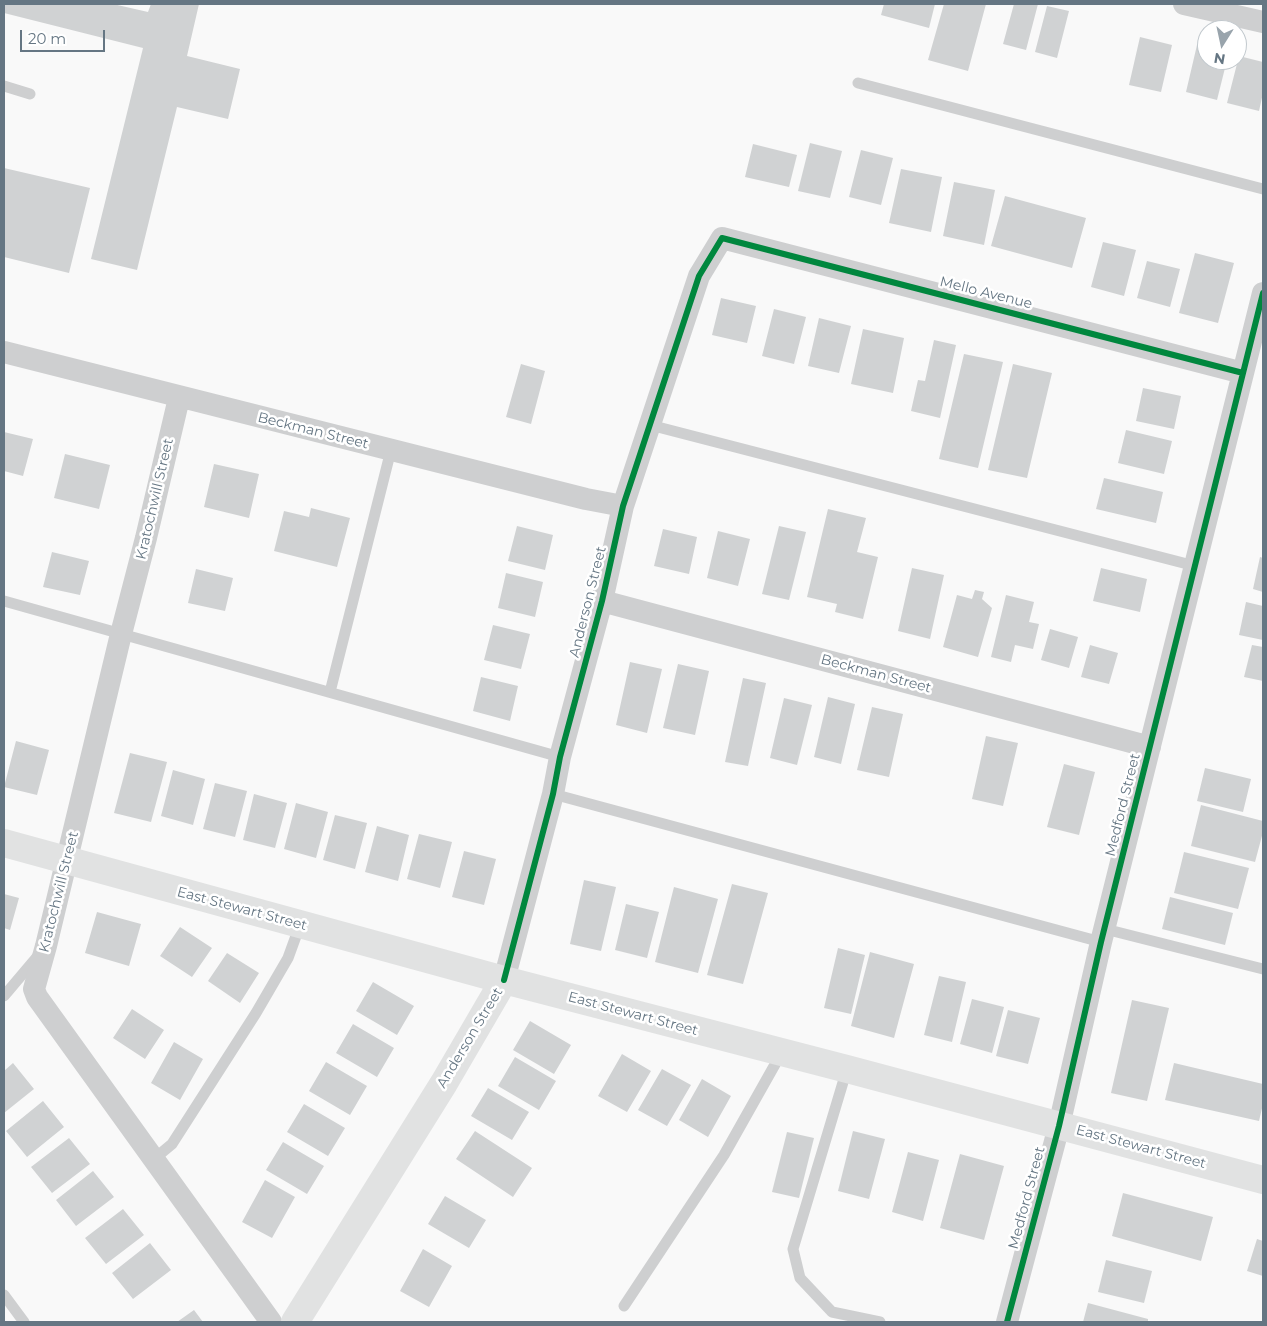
<!DOCTYPE html>
<html>
<head>
<meta charset="utf-8">
<style>
	body { margin:0 }
	#map { position:relative; width:1267px; height:1326px; overflow:hidden; background:#f9f9f9; font-family:Montserrat,sans-serif }
	canvas { display:block }
	.frame { position:absolute; inset:0; border:5px solid #657683; pointer-events:none }
	.north { position:absolute; left:1197px; top:20px; width:50px; height:50px; box-sizing:border-box; background:#fff; border:1px solid #c1c8cd; border-radius:50%; rotate:190deg; font-size:14px; font-weight:700; line-height:20px; text-align:center; color:#657683 }
	.north::after { content:''; display:block; margin:auto; width:18px; height:22px; background:#99a4ac; clip-path:polygon(50% 0,100% 100%,50% 72%,0 100%) }
	.scale { position:absolute; left:20px; top:30px; width:85px; height:22px; box-sizing:border-box; border:2px solid #657683; border-top:0; padding-left:6px; font-size:15px; line-height:18px; white-space:nowrap; color:#657683; -webkit-text-stroke:4px #fff; paint-order:stroke }
</style>
</head>
<body>
<div id="map">
<canvas width="1267" height="1326"></canvas>
<div class="frame"></div>
<div class="north">N</div>
<div class="scale">20 m</div>
</div>
<script>
const g = document.querySelector('canvas').getContext('2d');
g.lineJoin = 'round';
function fill(path, color) { g.fillStyle = color; g.fill(path, 'evenodd'); }
const toPath = rows => new Path2D(rows.map(r => 'M' + r).join(''));
function strokePath(path, color, width, dash) { g.strokeStyle = color; g.lineWidth = width; g.lineCap = dash ? 'butt' : 'round'; g.setLineDash(dash || []); g.stroke(path); }
function drawText(font, color, halo, rows, align = 'center') {
  g.font = font + ' Montserrat,sans-serif'; g.lineWidth = 5; g.setLineDash([]); g.textBaseline = 'middle'; g.strokeStyle = halo; g.fillStyle = color; for (const [text, x, y, turn = 0] of rows) {
    g.save(); g.translate(x, y); g.rotate((+turn || 0) * Math.PI / 180); g.textAlign = isNaN(turn) ? turn : align; if (halo) g.strokeText(text, 0, 0); g.fillText(text, 0, 0); g.restore();
  }
}
fill(toPath([
	[4,4,113,4,148,12,151,4,199,4,187,56,240,69,228,119,177,107,137,270,91,259,143,48,4,13],
	[884,4,935,4,929,28,881,15],
	[944,4,986,4,968,71,928,60],
	[1014,4,1038,4,1026,50,1003,44],
	[1047,6,1069,11,1057,58,1035,52],
	[1140,37,1172,45,1161,92,1129,85],
	[1197,45,1207,47,1207,60,1227,60,1217,100,1186,92],
	[1239,56,1263,62,1263,93,1259,111,1227,103],
	[810,143,842,151,830,198,798,191],
	[753,144,797,155,789,187,745,177],
	[861,150,893,158,881,205,849,197],
	[4,168,90,188,69,273,4,257],
	[901,169,942,177,931,232,889,223],
	[954,182,995,190,984,245,943,236],
	[1005,196,1086,218,1072,268,991,246],
	[1103,242,1136,250,1124,296,1091,287],
	[1195,253,1234,263,1218,323,1179,313],
	[1147,261,1180,269,1170,307,1137,298],
	[721,298,756,306,747,343,712,335],
	[774,309,806,317,794,364,762,356],
	[819,318,851,326,839,373,808,366],
	[863,329,904,338,893,393,851,384],
	[934,340,956,345,940,418,911,411,918,380,925,381],
	[964,354,1003,362,978,468,939,459],
	[521,364,545,371,531,424,506,417],
	[1013,364,1052,373,1027,478,988,470],
	[1143,388,1181,396,1174,429,1136,421],
	[1126,430,1172,441,1164,474,1118,463],
	[4,432,33,439,23,476,4,471],
	[65,454,110,465,99,509,54,498],
	[214,464,259,474,249,518,204,507],
	[1104,478,1163,492,1156,523,1096,509],
	[311,508,350,518,337,567,274,551,284,511,309,517],
	[828,509,866,518,857,552,878,557,863,619,835,612,837,604,807,597],
	[517,526,553,535,545,570,508,561],
	[779,526,806,532,789,600,762,594],
	[663,529,697,537,689,574,654,566],
	[718,531,750,539,738,586,707,578],
	[52,552,89,561,80,595,43,587],
	[1260,557,1263,558,1263,592,1253,589],
	[912,568,944,575,930,639,898,631],
	[1101,568,1147,579,1140,612,1093,601],
	[196,569,233,578,225,611,188,603],
	[506,573,543,582,535,617,498,608],
	[975,590,984,592,982,599,992,608,978,657,943,647,957,595,972,599],
	[1006,595,1034,602,1029,622,1039,624,1033,649,1015,645,1011,662,991,657],
	[1246,602,1263,606,1263,640,1239,635],
	[493,625,530,634,521,669,484,660],
	[1050,629,1078,637,1069,668,1041,660],
	[1090,645,1118,653,1109,684,1081,677],
	[1252,645,1263,647,1263,681,1244,677],
	[630,662,662,669,647,733,616,725],
	[678,664,709,671,695,735,663,728],
	[481,677,518,686,510,721,473,711],
	[743,678,766,683,748,766,725,762],
	[828,697,855,704,841,764,814,757],
	[784,698,812,705,797,765,770,758],
	[872,707,903,714,889,777,857,770],
	[986,736,1018,743,1003,806,972,799],
	[16,741,49,750,37,795,4,787],
	[130,753,167,762,151,822,114,813],
	[1064,764,1095,772,1079,835,1047,827],
	[1205,768,1251,779,1243,812,1197,801],
	[173,770,205,779,193,825,161,816],
	[215,783,247,791,235,837,203,829],
	[254,794,287,803,275,848,243,840],
	[296,803,328,812,316,858,284,849],
	[1201,805,1263,821,1263,832,1255,862,1191,846],
	[335,815,367,823,355,869,323,860],
	[377,826,409,835,398,881,365,872],
	[419,834,452,842,440,888,407,879],
	[464,851,496,859,484,905,452,897],
	[1184,852,1249,868,1238,909,1174,893],
	[584,880,616,887,601,951,570,944],
	[732,884,768,893,743,984,707,975],
	[674,887,718,899,698,973,655,962],
	[4,894,19,898,10,930,4,928],
	[1170,897,1233,913,1225,945,1162,929],
	[626,904,659,912,647,958,615,950],
	[97,912,141,924,129,966,85,953],
	[180,927,212,948,192,977,160,956],
	[838,948,865,955,851,1014,824,1008],
	[870,952,914,964,894,1038,851,1026],
	[227,953,259,973,240,1003,208,981],
	[939,976,966,982,952,1042,924,1035],
	[373,982,414,1006,397,1035,356,1011],
	[972,999,1004,1007,992,1053,960,1044],
	[1132,1000,1169,1008,1147,1101,1111,1093],
	[132,1009,164,1030,145,1059,113,1038],
	[1008,1010,1040,1018,1028,1064,996,1056],
	[530,1021,571,1045,554,1074,513,1050],
	[353,1024,394,1048,377,1077,336,1053],
	[174,1042,203,1059,180,1100,151,1083],
	[622,1054,651,1071,627,1112,598,1096],
	[515,1057,556,1081,539,1110,498,1086],
	[326,1062,367,1086,350,1115,309,1091],
	[13,1063,34,1089,4,1113,4,1071],
	[1174,1063,1263,1084,1263,1104,1259,1121,1165,1100],
	[662,1069,691,1085,667,1126,638,1110],
	[702,1079,731,1096,708,1137,679,1120],
	[488,1088,529,1112,512,1140,471,1116],
	[43,1101,64,1127,27,1157,6,1131],
	[304,1104,345,1128,328,1156,287,1132],
	[475,1131,532,1168,513,1197,456,1159],
	[853,1131,885,1139,869,1199,838,1191],
	[787,1132,814,1138,799,1198,772,1192],
	[69,1138,90,1164,52,1193,31,1167],
	[283,1142,324,1166,307,1194,266,1170],
	[908,1152,939,1160,923,1221,892,1212],
	[960,1154,1004,1166,984,1240,940,1228],
	[93,1171,114,1197,76,1226,56,1200],
	[265,1180,295,1197,272,1238,242,1222],
	[1123,1193,1213,1217,1201,1261,1112,1236],
	[445,1196,486,1220,469,1248,428,1224],
	[123,1209,144,1235,106,1264,85,1238],
	[1257,1239,1263,1241,1263,1276,1247,1271],
	[150,1243,171,1270,133,1299,112,1273],
	[423,1249,452,1266,429,1307,400,1291],
	[1106,1260,1152,1271,1144,1303,1098,1292],
	[1088,1303,1148,1319,1148,1322,1083,1322],
	[194,1310,203,1322,177,1322]
]), '#d0d2d3');
strokePath(toPath([
	[858,83,1263,189],
	[4,86,30,94],
	[650,425,1195,566],
	[4,601,560,757],
	[330,692,391,450],
	[553,794,1101,942],
	[1105,929,1263,969],
	[4,996,37,957],
	[847,1069,793,1249,800,1278,832,1312,880,1322],
	[154,1159,172,1144,256,1013,288,958,300,925],
	[4,1295,24,1322],
	[624,1306,724,1155,782,1052]
]), '#cecfd0', 11);
strokePath(toPath([
	[1184,4,1263,22],
	[4,352,586,499,623,506],
	[179,398,146,538,121,634,46,946,34,989,37,997,271,1322],
	[602,601,1150,747],
	[504,980,553,794,560,757,602,601,623,506,699,276,722,238,1243,373],
	[1007,1322,1059,1126,1101,942,1263,293]
]), '#cecfd0', 22);
strokePath(toPath([
	[4,843,504,980,847,1069,1263,1180],
	[295,1322,444,1083,504,980]
]), '#e1e2e2', 28);
strokePath(toPath([
	[504,980,553,794,560,757,602,601,623,506,699,276,722,238,1243,373],
	[1007,1322,1059,1126,1101,942,1263,293]
]), '#00873e', 6);
drawText('14px', '#657683', '#fff', [
	["Mello Avenue",986,293,14],
	["Beckman Street",313,431,14],
	["Kratochwill Street",155,499,-77],
	["Anderson Street",588,602,-76],
	["Beckman Street",876,674,15],
	["Medford Street",1123,805,-76],
	["Kratochwill Street",59,892,-76],
	["East Stewart Street",242,909,15],
	["East Stewart Street",633,1014,15],
	["Anderson Street",470,1038,-59],
	["East Stewart Street",1141,1147,15],
	["Medford Street",1027,1198,-75]
]);
</script>
</body>
</html>
